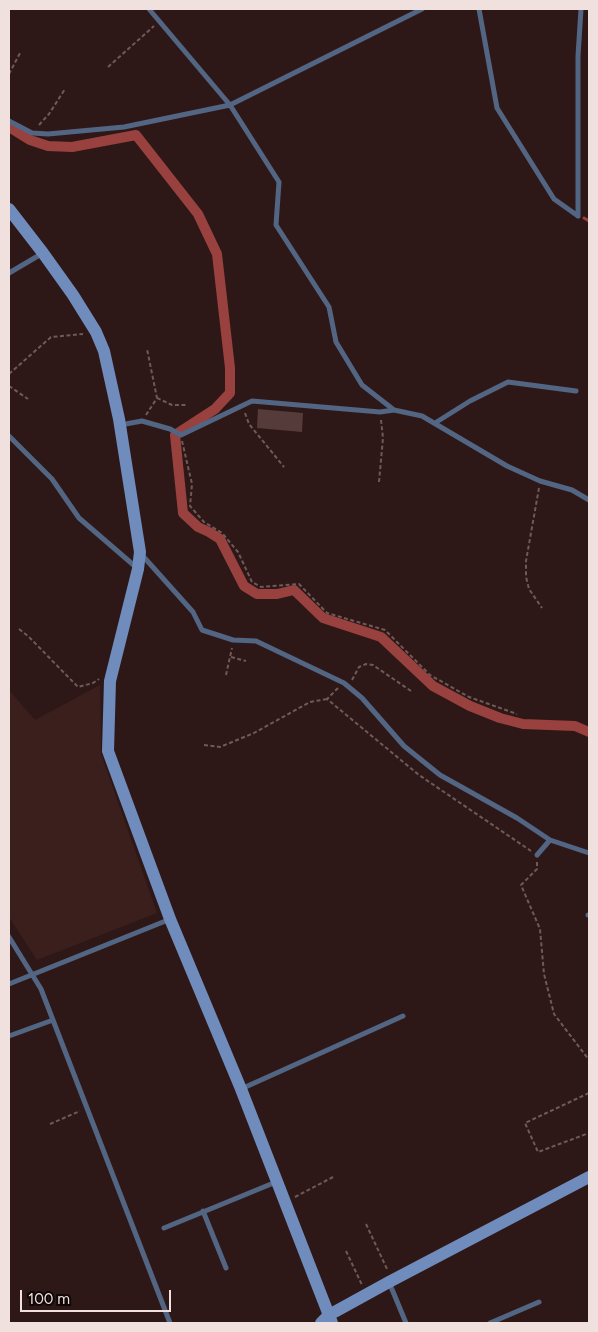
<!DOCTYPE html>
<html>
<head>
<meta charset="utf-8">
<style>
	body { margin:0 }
	#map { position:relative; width:598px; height:1332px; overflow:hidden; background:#2e1817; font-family:Figtree,sans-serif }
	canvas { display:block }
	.frame { position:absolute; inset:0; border:10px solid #f0e0de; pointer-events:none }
	.scale { position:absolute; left:20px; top:1290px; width:151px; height:22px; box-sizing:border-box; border:2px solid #f0e0de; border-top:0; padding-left:6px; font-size:15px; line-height:18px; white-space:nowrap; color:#f0e0de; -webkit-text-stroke:4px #0f0706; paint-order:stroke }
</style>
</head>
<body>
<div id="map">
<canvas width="598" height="1332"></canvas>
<div class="frame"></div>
<div class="scale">100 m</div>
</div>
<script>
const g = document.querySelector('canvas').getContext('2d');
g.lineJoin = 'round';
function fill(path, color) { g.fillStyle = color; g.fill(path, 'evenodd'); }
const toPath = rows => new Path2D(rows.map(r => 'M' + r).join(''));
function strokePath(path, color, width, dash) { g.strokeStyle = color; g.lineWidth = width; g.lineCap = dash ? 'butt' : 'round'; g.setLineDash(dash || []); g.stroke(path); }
fill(toPath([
	[100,685,101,754,157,913,37,960,9,917,9,690,35,720]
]), '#3b1f1d');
strokePath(toPath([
	[584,218,589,221]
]), '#98413e', 3);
strokePath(toPath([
	[9,127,30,140,48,146,72,147,136,135,198,214,217,254,230,368,230,393,215,409,175,435,183,513,198,527,209,532,220,539,244,586,257,594,277,594,294,590,323,618,381,637,433,686,470,706,500,718,523,724,575,726,589,732]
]), '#98413e', 10);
fill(toPath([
	[258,409,303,413,302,432,257,428]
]), '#553c3a');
strokePath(toPath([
	[108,67,154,26],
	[9,74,20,53],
	[39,125,49,114,65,89],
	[9,374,51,337,83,334],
	[9,386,28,399],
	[157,398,172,405,186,405],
	[245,413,249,424,284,467],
	[146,415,157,398,147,349],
	[182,441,192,484,190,506,204,522,222,533,238,552,252,582,261,587,299,584,327,613,385,630,430,675,469,697,517,714],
	[379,482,383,438,381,420],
	[539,488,526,561,526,577,529,589,542,608],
	[19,629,28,636,78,687,93,683,99,679],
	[231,657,246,661],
	[226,675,232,648],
	[352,680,359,667,366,664,373,665,411,691],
	[338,688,327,699,419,775,531,851],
	[204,745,220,747,254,733,310,702,327,699],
	[537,862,537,869,521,885,540,929,544,974,554,1014,589,1060],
	[589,1093,525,1123,538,1152,589,1133],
	[50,1124,80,1111],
	[295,1197,333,1177],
	[366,1224,387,1269],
	[346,1251,362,1285]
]), '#6e5a58', 2, [4, 2.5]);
strokePath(toPath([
	[149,9,230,105,279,182,276,225,329,307,336,342,362,385,394,410],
	[479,9,497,108,554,199,578,216],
	[9,121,32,133,48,134,124,127,230,105,422,9],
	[578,216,578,56,581,9],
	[9,273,43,253],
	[435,423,470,401,508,382,576,391],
	[120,425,142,421,170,429,181,435,252,401,380,412,394,410,422,416,507,466,540,481,572,490,589,500],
	[9,436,52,479,79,518,137,568],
	[142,555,193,612,202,630,233,640,256,641,344,683,362,698,404,746,440,775,517,818,550,840],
	[537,855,550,840,589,853],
	[588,915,589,915],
	[9,937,41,989,170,1323],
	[9,984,168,920],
	[9,1036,53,1020],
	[241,1089,403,1016],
	[203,1211,226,1268],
	[164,1228,276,1182],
	[389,1282,406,1323],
	[490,1323,539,1302]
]), '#526583', 5);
strokePath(toPath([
	[9,209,43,253,73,295,96,332,104,351,119,419,140,552,138,569,110,681,108,751,170,919,241,1089,332,1323],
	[321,1323,329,1315,389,1282,589,1177]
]), '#6f8cbc', 12);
</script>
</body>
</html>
